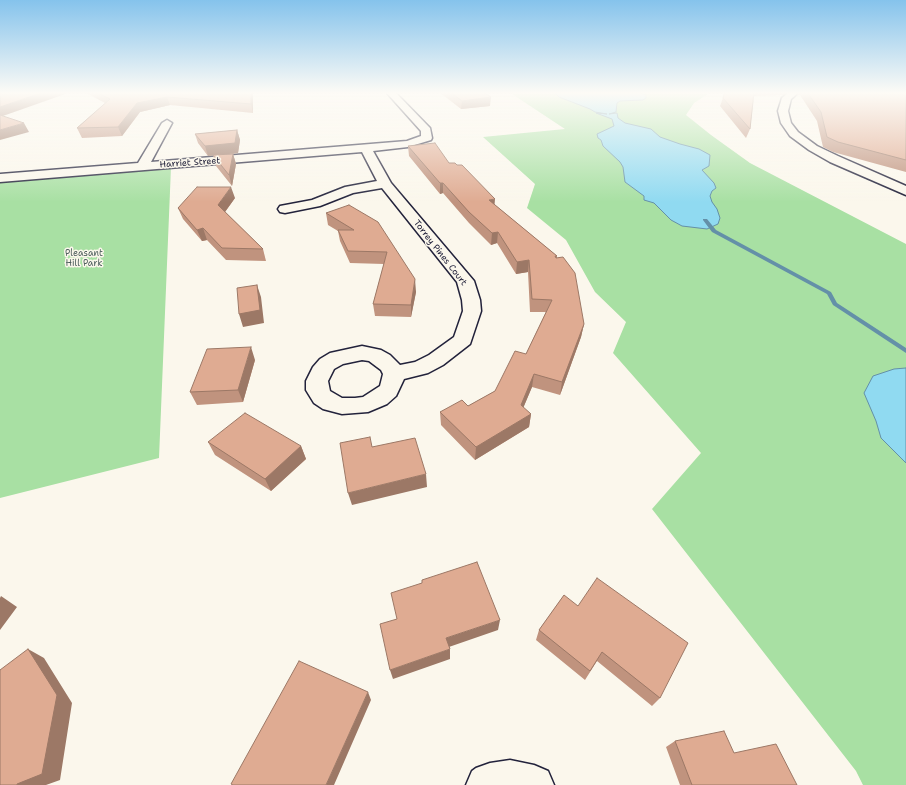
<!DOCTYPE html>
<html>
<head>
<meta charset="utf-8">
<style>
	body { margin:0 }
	canvas { display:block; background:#fbf7ec }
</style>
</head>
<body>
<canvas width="906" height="785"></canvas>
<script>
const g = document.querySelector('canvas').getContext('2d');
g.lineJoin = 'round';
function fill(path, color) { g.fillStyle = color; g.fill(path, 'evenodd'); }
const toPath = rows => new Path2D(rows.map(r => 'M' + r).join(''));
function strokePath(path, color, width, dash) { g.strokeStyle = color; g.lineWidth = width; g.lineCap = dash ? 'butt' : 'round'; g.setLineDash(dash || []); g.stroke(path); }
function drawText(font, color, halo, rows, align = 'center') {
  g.font = font + ' "Shantell Sans",sans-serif'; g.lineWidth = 3; g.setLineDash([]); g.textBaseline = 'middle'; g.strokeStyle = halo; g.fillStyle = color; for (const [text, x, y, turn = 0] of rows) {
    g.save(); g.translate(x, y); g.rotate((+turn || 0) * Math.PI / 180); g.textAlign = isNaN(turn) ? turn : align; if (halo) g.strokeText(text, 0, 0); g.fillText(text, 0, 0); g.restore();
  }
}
fill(toPath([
	[509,92,706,92,708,94,694,103,686,115,711,135,750,163,906,244,906,785,863,785,856,771,652,509,701,453,613,353,626,322,595,292,566,240,527,208,535,184,483,137,565,129],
	[171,167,159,458,0,498,0,182]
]), '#a8e0a3');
const water = toPath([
	[554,92,638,92,646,95,646,98,643,100,620,101,617,103,616,112,609,114,617,113,618,118,625,123,651,129,660,137,680,144,699,149,710,155,709,166,702,170,714,183,716,188,712,191,710,196,712,202,717,209,720,218,718,224,707,229,682,226,671,220,654,203,644,200,644,196,625,182,623,167,620,162,603,146,601,140,598,138,597,134,614,126,612,119,596,113,607,114,595,112,590,109,559,97,554,92],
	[906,368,906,463,881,438,876,421,864,393,873,376,894,369,906,368]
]);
fill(water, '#90daf1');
strokePath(water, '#6490a8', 1);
fill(toPath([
	[703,219,707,219,716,230,831,292,837,303,906,348,906,353,833,305,827,294,712,232,703,220,703,219]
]), '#6490a8');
const street = toPath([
	[386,92,395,92,430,128,432,138,431,140,408,147,373,151,391,183,474,281,480,300,481,311,470,344,443,365,428,373,404,379,396,396,387,404,368,412,342,414,323,409,314,403,306,390,306,381,313,367,320,359,330,353,362,346,381,350,390,355,400,365,415,362,429,355,454,337,463,311,462,300,457,282,382,188,353,193,320,206,285,213,280,212,278,209,280,206,312,200,345,187,377,181,362,152,0,182,0,174,138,163,162,123,167,120,172,123,151,162,407,141,421,136,421,131,386,92],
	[362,360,369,361,381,370,383,374,380,386,363,397,355,398,342,398,330,391,328,381,334,369,343,364,362,360],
	[789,92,799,92,791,99,788,111,791,123,798,132,817,146,838,156,906,186,906,195,830,162,809,150,790,136,781,123,778,111,782,98,789,92],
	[510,760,534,765,548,771,554,785,466,785,472,771,476,768,490,763,510,760]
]);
strokePath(street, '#22223b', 3);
fill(street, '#fbf7ec');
fill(toPath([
	[84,92,253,92,253,113,170,105,140,112,122,136,82,138,77,128,105,103],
	[439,92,483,92,490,106,461,109],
	[725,92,787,92,783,95,754,96,750,129,746,138,720,106],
	[799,92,906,92,906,172,833,152,823,147,817,121,800,95,797,95],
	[237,130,240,140,238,153,223,155,233,154,236,164,232,186,216,166,213,155,208,156,198,143,195,134],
	[408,146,449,163,495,205,557,256,557,258,584,324,581,337,560,395,532,387,523,408,531,414,529,427,475,460,441,425,440,412,468,406,495,391,526,354,546,312,530,312,528,272,516,274,497,243,491,245,469,223,443,193,440,194,409,156],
	[235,198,225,212,263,249,266,261,226,260,207,240,202,241,183,219,178,208],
	[326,213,378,222,416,292,411,317,375,316,373,304,384,264,350,263,340,241,338,231,328,225],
	[255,360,243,402,197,405,190,392],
	[208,442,301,446,306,459,271,491,215,455],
	[564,595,660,698,652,706,597,661,585,680,536,640,539,630],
	[675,741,734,753,797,785,680,785,666,747]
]), '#c0937e');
fill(toPath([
	[44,92,71,92,0,117,0,107],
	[251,92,253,92,253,113,251,104],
	[784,92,787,92,783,95],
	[167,97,170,105,140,112,122,136,118,127,137,103],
	[491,97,490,106,461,109,462,101],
	[24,123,29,132,0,140,0,130],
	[237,130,240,140,238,153,208,156,205,146],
	[233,154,236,164,232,186,229,175],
	[440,183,443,183,443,193,440,194],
	[231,187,235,198,222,216,218,205],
	[495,199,494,211,489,200],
	[203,228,207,240,202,241,197,230],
	[498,232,497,243,491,245,492,233],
	[529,260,528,272,516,274,517,262],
	[415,279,416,292,411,317,411,305],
	[257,285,261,297,264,323,243,327,239,314],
	[584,324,581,337,560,395,562,382],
	[251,347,255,360,243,402,238,390],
	[534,374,532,387,519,418,521,405],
	[531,414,529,427,475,460,476,447],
	[301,446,306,459,271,491,265,479],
	[426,474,427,487,352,505,348,493],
	[1,596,17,607,0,630,0,598],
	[500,620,498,630,446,648,446,638],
	[28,649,44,658,72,703,60,780,46,785,17,785],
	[450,649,450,659,393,679,390,670],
	[368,692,371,700,334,785,326,785]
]), '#9c7866');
const building = toPath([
	[0,92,44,92,0,107,0,92],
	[96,92,251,92,251,104,167,97,137,103,118,127,77,128,110,99,96,92],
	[450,92,483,92,491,97,462,101,450,92],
	[725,92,754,92,750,129,723,98,725,92],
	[807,92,906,92,906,160,838,142,827,137,821,112,807,92],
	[0,115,24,123,0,130,0,115],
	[237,130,235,143,205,146,195,134,237,130],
	[435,143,449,163,455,163,457,165,462,165,495,199,489,200,557,256,555,256,556,258,563,257,575,273,584,324,562,382,534,374,521,405,531,414,476,447,440,412,462,400,468,406,495,391,515,351,526,354,552,300,532,299,529,260,517,262,498,232,492,233,469,212,443,183,440,183,408,146,435,143],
	[233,154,229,175,213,155,233,154],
	[197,187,231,187,218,205,263,249,222,248,203,228,197,230,178,208,197,187],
	[349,205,378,222,415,279,411,305,373,304,387,252,348,251,338,230,354,230,326,213,349,205],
	[257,285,260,310,239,314,237,288,257,285],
	[251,347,238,390,190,392,207,349,251,347],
	[245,413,301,446,265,479,208,442,245,413],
	[370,437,372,447,415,438,426,474,348,493,340,443,370,437],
	[477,562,500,620,446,638,450,649,390,670,380,624,397,619,391,593,422,583,422,580,477,562],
	[597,578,688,643,660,698,602,652,590,671,539,630,564,595,578,606,597,578],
	[28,649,57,695,42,774,17,784,17,785,0,785,0,670,28,649],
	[299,661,368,692,326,785,233,785,231,784,299,661],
	[724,731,734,753,776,744,797,785,692,785,675,741,724,731]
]);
fill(building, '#dfab92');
strokePath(building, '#9c7866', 1);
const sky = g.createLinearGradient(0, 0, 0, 202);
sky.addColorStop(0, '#85c3ec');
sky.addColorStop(0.46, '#fdfbf6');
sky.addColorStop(1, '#fdfbf600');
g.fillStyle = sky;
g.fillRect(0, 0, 906, 202);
drawText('9px', '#22223b', '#fbf7ec', [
	["Harriet Street",190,163,-4],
	["Torrey Pines Court",440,253,52]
]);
drawText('9px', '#4a5b5a', '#fbf7ec', [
	["Pleasant",84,254],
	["Hill Park",84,264]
]);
</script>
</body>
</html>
